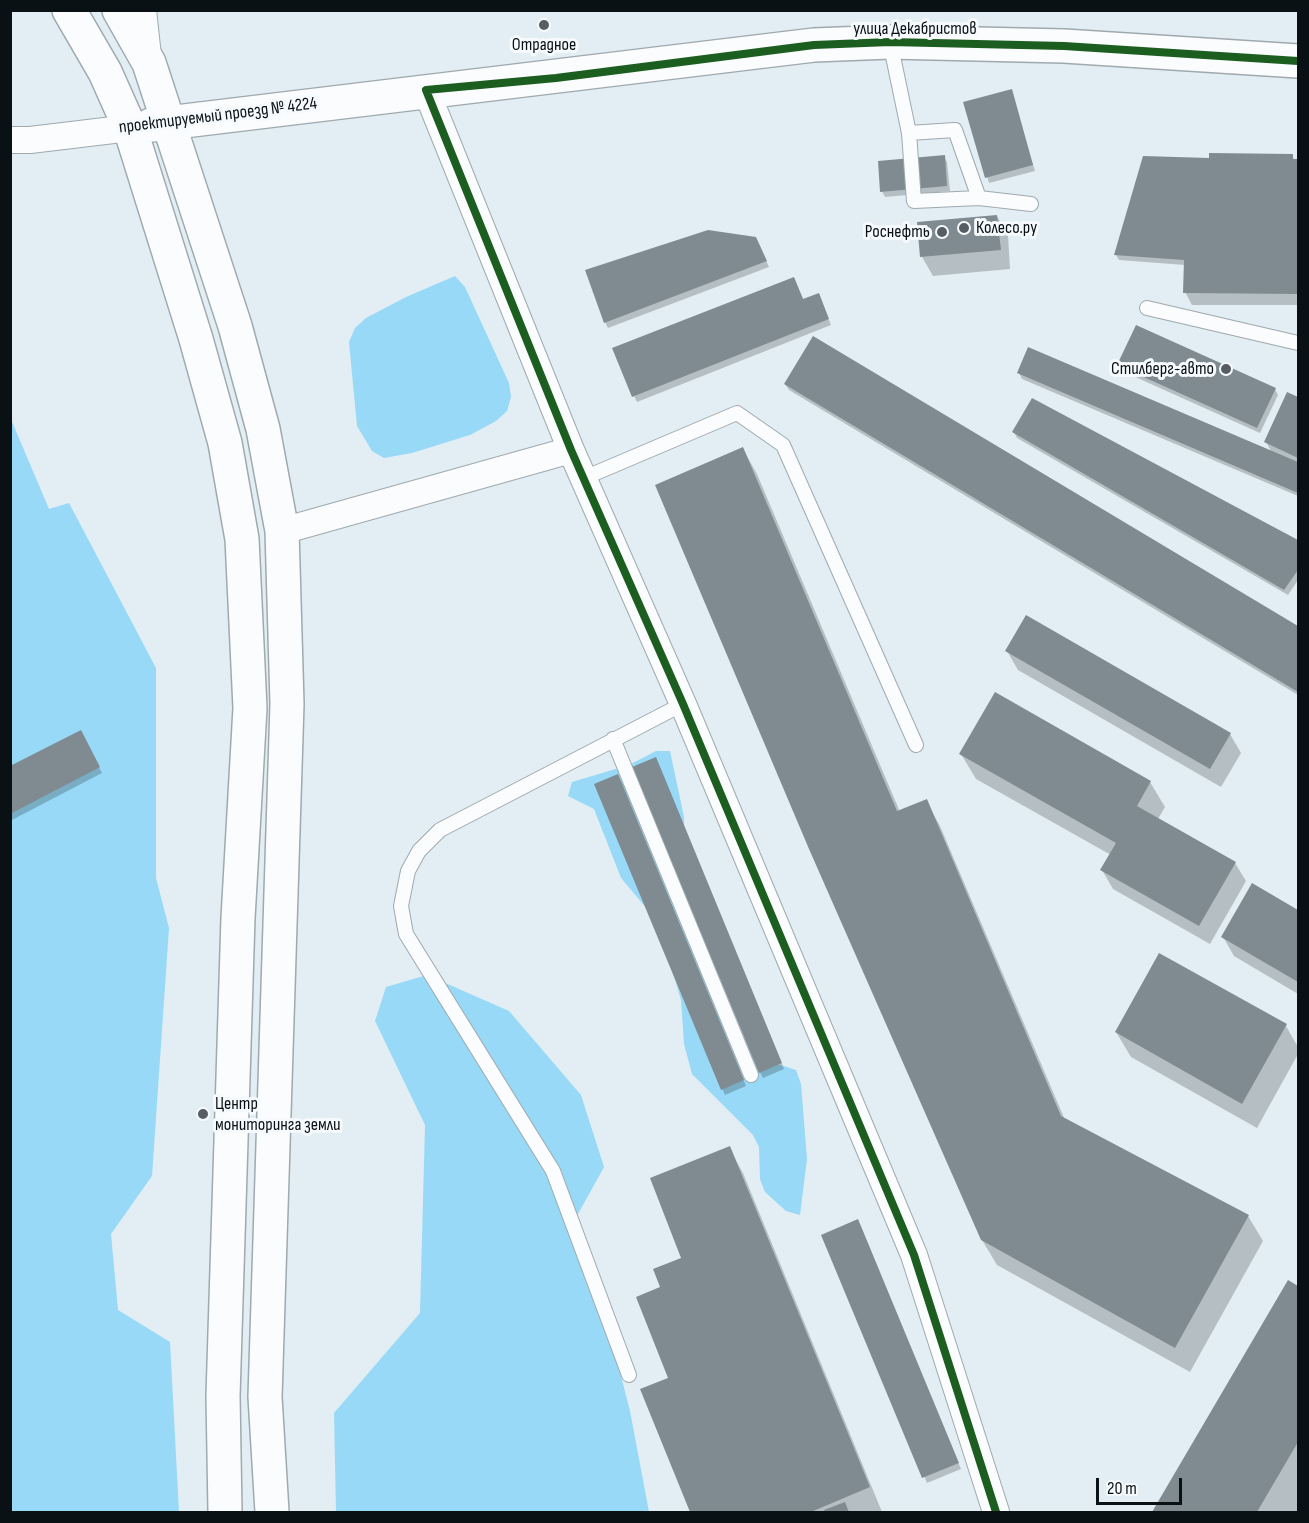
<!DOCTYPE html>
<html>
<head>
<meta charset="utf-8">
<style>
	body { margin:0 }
	#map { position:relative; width:1309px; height:1523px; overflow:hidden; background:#e2eef4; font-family:"Sofia Sans Condensed",sans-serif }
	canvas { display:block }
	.frame { position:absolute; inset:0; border:12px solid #0a1115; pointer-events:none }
	.scale { position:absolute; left:1096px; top:1478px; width:86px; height:27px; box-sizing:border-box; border:3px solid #0a1115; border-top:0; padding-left:8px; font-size:18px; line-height:21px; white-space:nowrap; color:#0a1115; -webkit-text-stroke:4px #f6fafd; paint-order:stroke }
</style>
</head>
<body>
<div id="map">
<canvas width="1309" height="1523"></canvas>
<div class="frame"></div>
<div class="scale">20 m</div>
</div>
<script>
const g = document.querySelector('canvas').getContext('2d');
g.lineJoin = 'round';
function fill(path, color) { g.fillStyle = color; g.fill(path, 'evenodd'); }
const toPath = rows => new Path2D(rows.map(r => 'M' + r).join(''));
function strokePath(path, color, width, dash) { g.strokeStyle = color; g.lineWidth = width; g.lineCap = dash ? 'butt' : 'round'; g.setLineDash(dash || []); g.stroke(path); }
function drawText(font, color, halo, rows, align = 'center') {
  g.font = font + ' "Sofia Sans Condensed",sans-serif'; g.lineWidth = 6; g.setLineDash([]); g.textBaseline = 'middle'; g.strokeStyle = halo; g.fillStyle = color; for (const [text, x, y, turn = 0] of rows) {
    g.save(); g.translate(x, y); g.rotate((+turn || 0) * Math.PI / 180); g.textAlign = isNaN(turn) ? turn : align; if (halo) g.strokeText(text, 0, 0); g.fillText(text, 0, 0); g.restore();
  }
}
fill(toPath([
	[455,276,465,287,509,383,511,397,507,411,496,421,470,435,412,453,384,458,372,451,357,426,349,342,355,328,366,318,406,297],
	[10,417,49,509,69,503,156,668,156,878,169,928,152,1176,111,1234,118,1310,170,1342,179,1512,11,1512],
	[656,751,670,751,684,817,685,869,718,969,726,1012,753,1051,765,1060,796,1070,801,1084,807,1159,800,1215,786,1211,765,1192,760,1179,759,1147,753,1135,692,1074,684,1044,681,1000,658,922,621,878,594,809,568,796,572,782,629,765],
	[427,975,509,1011,581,1095,604,1167,573,1223,599,1291,630,1411,649,1512,336,1512,334,1413,420,1313,425,1125,375,1021,386,987]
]), '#97d9f6');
fill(toPath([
	[1011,90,1035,171,989,183,965,103],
	[1292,156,1295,161,1298,161,1298,305,1192,305,1185,292,1185,265,1119,260,1116,255,1185,160],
	[944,157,947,162,950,191,885,197,882,191],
	[997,216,1008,235,1010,269,933,276,922,257],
	[759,245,769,267,608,328,605,322],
	[794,278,804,301,821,300,831,325,637,402,634,396],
	[813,338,1298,628,1298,695,789,390,785,384],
	[1119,365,1275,389,1278,395,1260,433,1122,371],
	[1019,373,1272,453,1266,442,1288,394,1298,399,1298,496,1022,379],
	[1033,400,1298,542,1298,580,1288,595,1017,438,1014,432],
	[743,449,757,474,900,812,926,801,940,826,1065,1120,1248,1216,1263,1241,1190,1372,997,1265,982,1240],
	[1007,651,1230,734,1241,753,1221,787,1018,670],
	[995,694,1150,782,1165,807,1158,819,1235,863,1246,881,1210,944,1113,889,1102,870,1111,855,976,779,961,754],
	[80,732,102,773,10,821,10,768],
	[659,765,784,1069,763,1078,760,1072],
	[621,781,746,1086,725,1095,596,785],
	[1253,885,1298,912,1298,994,1234,956,1223,937],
	[1286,1026,1298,1047,1298,1054,1257,1128,1131,1057,1116,1032],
	[729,1148,743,1173,882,1512,692,1512,642,1390,670,1379,662,1288,683,1258],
	[861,1227,961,1469,927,1483,823,1236],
	[1288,1282,1298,1288,1298,1512,1154,1512]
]), '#0003');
fill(toPath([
	[1012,89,1033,165,985,178,963,102],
	[1209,153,1293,154,1293,159,1298,159,1298,294,1183,293,1184,260,1114,255,1143,156,1209,158],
	[945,155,947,186,880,192,878,161],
	[997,215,1001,250,920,257,917,222],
	[708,230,756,237,767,261,604,323,585,270],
	[794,277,803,299,819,293,829,319,632,397,612,348],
	[1136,325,1276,388,1257,428,1117,365],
	[813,336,1298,626,1298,692,784,384],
	[1028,347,1298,462,1298,493,1017,373],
	[1287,392,1298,397,1298,458,1264,442],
	[1032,398,1298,540,1298,570,1284,590,1012,432],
	[743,447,897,811,927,799,1061,1116,1249,1215,1175,1348,981,1240,809,849,655,485],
	[1026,615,1231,733,1210,769,1005,651],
	[995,692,1151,781,1137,806,1236,862,1199,926,1100,870,1116,843,959,754],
	[81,730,100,767,10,814,10,766],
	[656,757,782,1063,759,1073,632,767],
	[618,774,744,1080,721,1090,594,784],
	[1252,883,1298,910,1298,982,1221,937],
	[1159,953,1287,1024,1242,1104,1115,1032],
	[730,1146,870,1487,811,1512,690,1512,640,1389,668,1378,636,1297,660,1287,653,1269,681,1258,650,1178],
	[858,1219,959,1463,922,1478,821,1235],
	[1288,1280,1298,1286,1298,1442,1257,1512,1152,1512],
	[845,1502,849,1512,825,1512,824,1510]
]), '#7f8b90');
const service = toPath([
	[890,42,909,133,955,130,979,198,1031,204],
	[909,133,914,201,979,198],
	[1147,308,1298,343],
	[584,478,737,413,783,445,916,745],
	[613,739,751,1075],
	[629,1375,553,1171,406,934,401,906,408,871,419,851,440,830,683,704]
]);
const minor = toPath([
	[143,10,148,56],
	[426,90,571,450,683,704,914,1255,996,1512],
	[10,140,30,140,130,128],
	[282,531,571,450]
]);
const secondary = toPath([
	[69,10,105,72,130,128,196,339,225,443,242,539,250,708,238,918,223,1396,225,1512],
	[119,10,149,63,235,326,263,429,282,531,287,704,265,1397,272,1512],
	[151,125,814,45,890,42,1064,46,1298,61]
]);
strokePath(service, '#9fa9ae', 16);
strokePath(minor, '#9fa9ae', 28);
strokePath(secondary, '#9fa9ae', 36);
strokePath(service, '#fbfcfd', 14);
strokePath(minor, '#fbfcfd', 26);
strokePath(secondary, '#fbfcfd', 33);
strokePath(toPath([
	[996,1512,914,1255,683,704,571,450,426,90,556,78,814,45,890,42,1064,46,1298,61]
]), '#1b5e20', 8);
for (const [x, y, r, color] of [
	[544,25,6,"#565e63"],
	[964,228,6,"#565e63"],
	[942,232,6,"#565e63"],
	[1226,369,6,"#565e63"],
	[203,1114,6,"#565e63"]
]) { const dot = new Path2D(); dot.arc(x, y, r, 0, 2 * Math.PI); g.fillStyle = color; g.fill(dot); strokePath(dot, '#f6fafd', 2); }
drawText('18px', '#0a1115', '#f6fafd', [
	["улица Декабристов",915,29],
	["проектируемый проезд № 4224",218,116,-7]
]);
drawText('18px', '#0a1115', '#f6fafd', [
	["Отрадное",544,45,"center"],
	["Колесо.ру",976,228],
	["Роснефть",930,232,"right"],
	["Стилберг-авто",1214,369,"right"],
	["Центр",215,1104],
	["мониторинга земли",215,1125]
], 'left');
</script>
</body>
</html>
